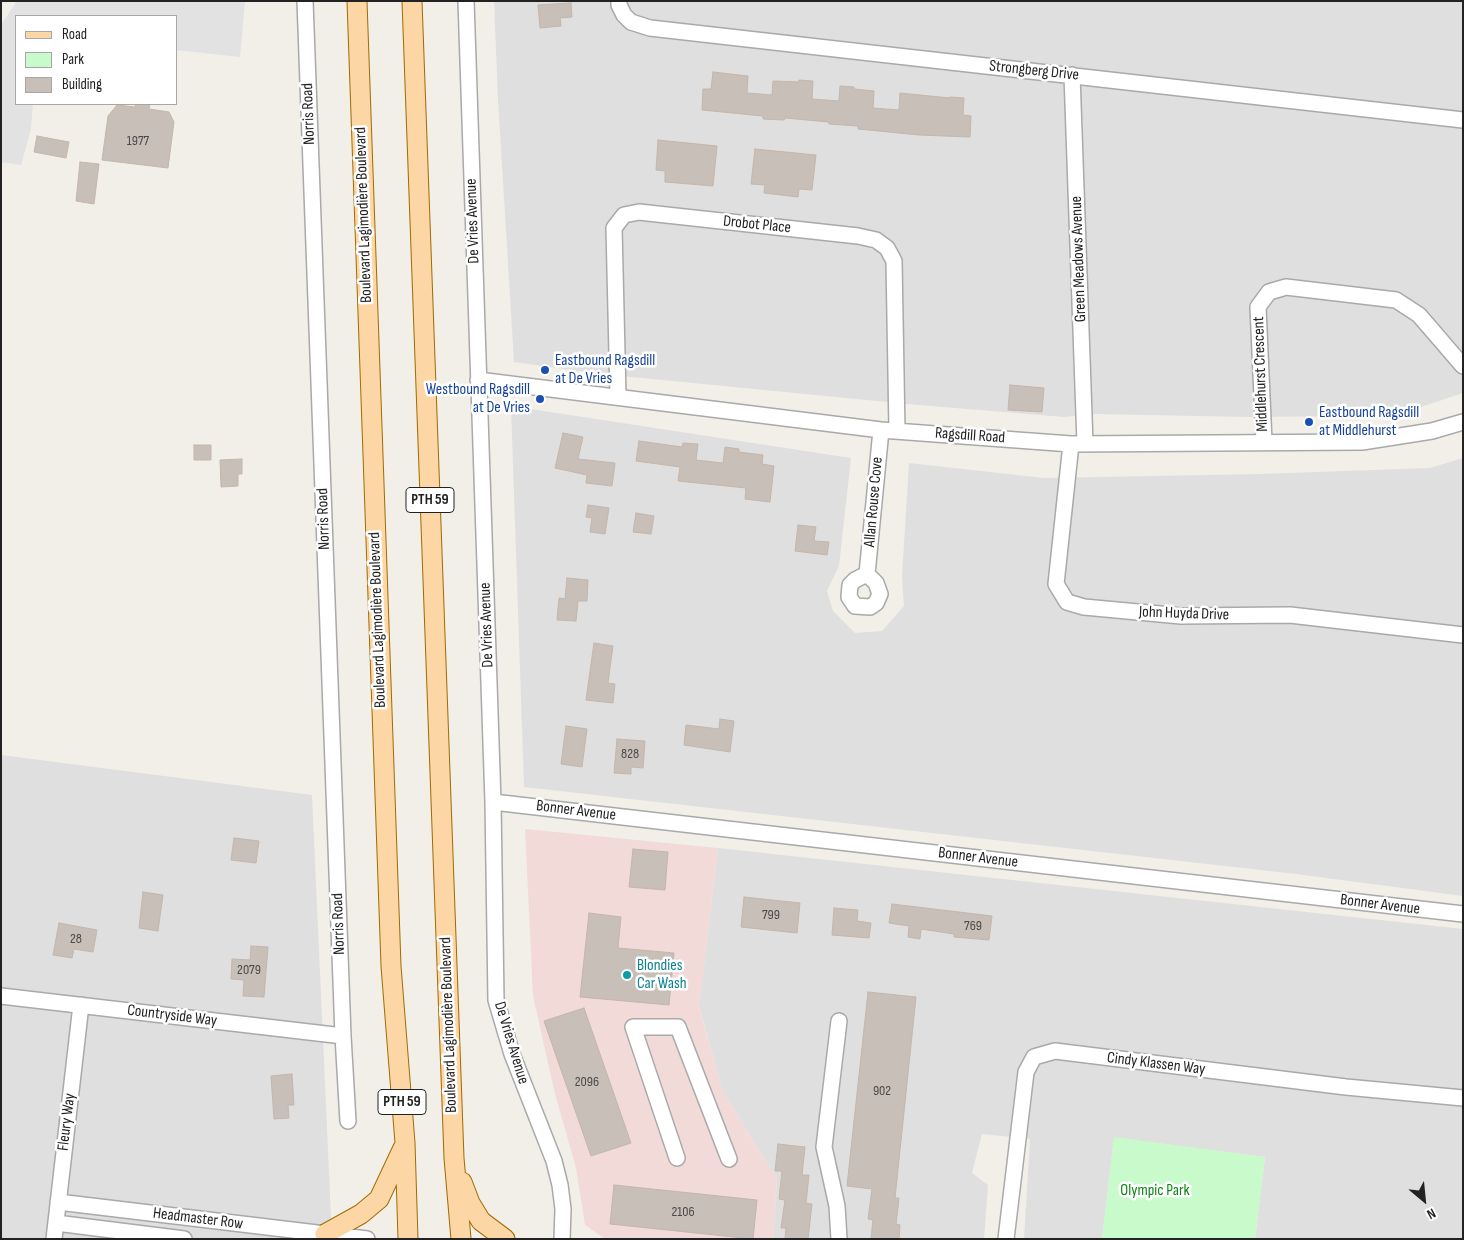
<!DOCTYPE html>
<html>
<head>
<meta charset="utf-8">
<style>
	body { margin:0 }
	#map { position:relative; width:1464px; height:1240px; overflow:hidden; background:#f2efe9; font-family:"Sofia Sans Condensed",sans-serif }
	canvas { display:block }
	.frame { position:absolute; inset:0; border:2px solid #222; pointer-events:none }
	.legend { position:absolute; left:15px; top:15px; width:162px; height:90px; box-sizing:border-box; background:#fff; border:1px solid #a7a7a7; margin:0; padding:6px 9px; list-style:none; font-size:15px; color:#222 }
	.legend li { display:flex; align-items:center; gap:10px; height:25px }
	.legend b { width:25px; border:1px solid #a7a7a7 }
	.north { position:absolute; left:1399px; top:1175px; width:50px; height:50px; -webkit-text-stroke:4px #fff; paint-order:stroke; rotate:152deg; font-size:14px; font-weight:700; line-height:20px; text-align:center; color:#222 }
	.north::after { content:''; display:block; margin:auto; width:18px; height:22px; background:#222; clip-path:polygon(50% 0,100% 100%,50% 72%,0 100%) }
</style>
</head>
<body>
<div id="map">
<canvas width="1464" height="1240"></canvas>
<div class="frame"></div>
<ul class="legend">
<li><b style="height:6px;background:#fcd6a4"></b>Road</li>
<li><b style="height:14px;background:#c8facc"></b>Park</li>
<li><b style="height:14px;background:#c7bfb8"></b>Building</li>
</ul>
<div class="north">N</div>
</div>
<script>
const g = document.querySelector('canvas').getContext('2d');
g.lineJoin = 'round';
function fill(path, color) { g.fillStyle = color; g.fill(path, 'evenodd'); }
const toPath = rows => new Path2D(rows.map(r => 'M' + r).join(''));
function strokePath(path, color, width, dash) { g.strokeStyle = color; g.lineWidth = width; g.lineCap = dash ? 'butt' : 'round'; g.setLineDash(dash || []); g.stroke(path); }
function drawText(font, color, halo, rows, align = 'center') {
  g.font = font + ' "Sofia Sans Condensed",sans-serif'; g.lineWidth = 5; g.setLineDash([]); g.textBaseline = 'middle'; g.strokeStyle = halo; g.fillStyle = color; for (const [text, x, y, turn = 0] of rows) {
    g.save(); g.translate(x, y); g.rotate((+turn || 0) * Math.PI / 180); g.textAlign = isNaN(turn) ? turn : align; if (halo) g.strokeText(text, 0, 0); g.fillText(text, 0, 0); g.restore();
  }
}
fill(toPath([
	[494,1,1463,1,1463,393,1415,409,1362,416,1247,417,1096,414,1064,417,907,404,601,374,514,362,498,100],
	[511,406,851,458,839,566,827,591,833,611,855,633,882,631,904,606,902,576,909,463,1044,478,1260,474,1430,468,1463,458,1463,896,1296,874,524,787],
	[1,755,312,795,332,1239,1,1239],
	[718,848,1463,929,1463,1239,1255,1239,1265,1157,1114,1138,1102,1239,1024,1239,1030,1139,982,1134,972,1173,988,1185,984,1239,773,1239,777,1179,723,1092,699,1006]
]), '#e0dfdf');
fill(toPath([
	[525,829,718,848,699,1007,723,1092,777,1179,773,1239,605,1239,585,1225,576,1168,555,1094,533,996]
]), '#f2dad9');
fill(toPath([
	[1114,1137,1265,1157,1255,1239,1102,1239]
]), '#c8facc');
fill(toPath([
	[17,1,245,1,240,57,176,50,176,16,16,16,16,104,33,104,31,129,21,165,1,162,1,25]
]), '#e2e2e2');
const building = toPath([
	[571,3,572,17,560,18,561,26,540,28,538,5,571,3],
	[713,72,748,76,747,93,772,95,773,81,799,82,799,80,813,81,812,99,839,101,840,86,854,87,854,89,874,91,873,108,899,110,900,93,950,98,950,97,964,98,963,115,971,116,970,137,919,135,858,129,858,126,829,124,829,122,785,118,784,120,763,119,763,116,702,110,703,89,711,89,713,72],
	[136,104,150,104,149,109,169,112,174,122,168,168,102,160,108,116,117,105,135,107,136,104],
	[37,136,69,142,66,158,34,152,37,136],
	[658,140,717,146,713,186,665,182,665,171,656,170,658,140],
	[755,149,816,155,812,190,799,189,798,197,764,193,765,185,751,184,755,149],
	[80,162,99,164,94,204,76,201,80,162],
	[1010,385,1044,388,1042,412,1008,410,1010,385],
	[563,433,583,437,578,459,615,463,612,486,586,483,587,475,555,468,563,433],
	[639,441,682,447,683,443,698,444,696,460,723,463,725,447,739,449,739,452,763,455,762,464,774,466,770,502,745,499,746,488,678,481,680,467,636,461,639,441],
	[194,445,211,445,211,460,194,460,194,445],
	[242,459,242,474,238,474,238,486,221,487,220,460,242,459],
	[588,505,609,508,605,534,590,532,592,518,586,517,588,505],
	[636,513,654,516,651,534,633,532,636,513],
	[798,525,816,527,814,541,829,542,827,555,795,551,798,525],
	[567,578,588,580,587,601,578,601,576,621,557,620,559,598,565,599,567,578],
	[594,643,613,646,608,683,615,684,613,703,586,700,594,643],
	[720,719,734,721,730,752,684,745,686,725,719,729,720,719],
	[566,726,587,729,582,767,561,764,566,726],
	[617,739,645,741,643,768,631,767,631,774,614,773,617,739],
	[234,838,259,841,256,863,231,860,234,838],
	[633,849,668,852,665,890,629,887,633,849],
	[143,892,163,895,158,931,139,928,143,892],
	[744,897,800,903,797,933,741,927,744,897],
	[892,904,992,916,989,940,954,937,954,934,921,929,920,939,908,937,909,926,889,923,892,904],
	[834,908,858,910,857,921,871,923,869,938,832,935,834,908],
	[589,913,621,917,618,948,674,953,669,1005,580,997,589,913],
	[59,923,97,930,93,952,74,949,72,958,53,955,59,923],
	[251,946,268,947,264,997,243,996,244,980,231,979,232,959,250,960,251,946],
	[868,992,916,997,895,1198,899,1198,896,1224,900,1225,899,1239,871,1239,873,1220,868,1219,872,1189,847,1186,868,992],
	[584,1008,631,1143,591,1156,544,1021,584,1008],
	[292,1074,294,1105,288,1105,289,1118,274,1119,271,1076,292,1074],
	[778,1144,805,1147,802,1175,809,1175,806,1203,812,1204,808,1239,785,1239,786,1228,781,1228,785,1200,779,1199,782,1171,775,1171,778,1144],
	[614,1185,757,1200,753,1239,610,1224,614,1185]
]);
fill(building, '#c7bfb8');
strokePath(building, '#c4b6ab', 1);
const minor = toPath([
	[305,1,343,1036,348,1121],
	[466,1,493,802,496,1000,512,1054,554,1161,560,1185,563,1209,562,1239],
	[619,1,619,5,624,15,631,22,650,28,1463,120],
	[1072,75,1085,444],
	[478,380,881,430,1071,444,1362,442,1432,431,1463,422],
	[618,396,614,228,624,215,639,212,858,236,876,240,887,248,894,261,897,431],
	[1264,442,1258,307,1269,292,1286,287,1396,300,1419,315,1463,366],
	[1071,444,1056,584,1067,602,1084,607,1181,616,1290,615,1463,635],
	[867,574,855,580,850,585,849,597,855,606,870,607,876,603,880,594,876,583,867,574,881,430],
	[493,802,1463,914],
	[1,996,343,1036],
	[677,1158,633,1027,678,1027,729,1159],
	[58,1202,367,1239],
	[56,1223,184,1239],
	[54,1239,81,1005],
	[839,1239,837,1206,824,1147,839,1021],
	[1006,1239,1026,1072,1034,1057,1055,1051,1346,1087,1463,1098]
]);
const major = toPath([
	[357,1,391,966,405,1143,408,1239],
	[412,1,454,1158,461,1239],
	[462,1182,470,1203,481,1221,505,1239],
	[325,1234,361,1214,379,1199,403,1148]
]);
strokePath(minor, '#a9a9a9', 18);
strokePath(major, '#a06b00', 21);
strokePath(minor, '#fff', 15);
strokePath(major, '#fcd6a4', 19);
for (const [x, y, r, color] of [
	[545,370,5,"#1a4fb4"],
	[540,399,5,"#1a4fb4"],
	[1309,422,5,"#1a4fb4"],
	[627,975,5,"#0f9aa8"]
]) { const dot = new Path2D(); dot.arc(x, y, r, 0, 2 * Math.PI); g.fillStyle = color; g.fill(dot); strokePath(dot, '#fff', 2); }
drawText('14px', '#4b4948', null, [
	["1977",138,141],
	["828",630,754],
	["799",771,915],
	["769",973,926],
	["28",76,939],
	["2079",249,970],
	["2096",587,1082],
	["902",882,1091],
	["2106",683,1212]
]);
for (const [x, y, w] of [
	[430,500,48],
	[402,1102,48]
]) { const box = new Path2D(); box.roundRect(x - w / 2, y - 12.5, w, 25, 4); g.fillStyle = '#fff'; g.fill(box); strokePath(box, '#222', 1); }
drawText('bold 15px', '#222', null, [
	["PTH 59",430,500],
	["PTH 59",402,1102]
]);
drawText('16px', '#222', '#fff', [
	["Strongberg Drive",1034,71,6],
	["Norris Road",309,114,-92],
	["Boulevard Lagimodière Boulevard",364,215,-92],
	["De Vries Avenue",473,221,-92],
	["Drobot Place",757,225,6],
	["Green Meadows Avenue",1079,259,-92],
	["Middlehurst Crescent",1261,374,-92],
	["Ragsdill Road",970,436,4],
	["Allan Rouse Cove",874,502,-85],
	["Norris Road",324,519,-92],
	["John Huyda Drive",1184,614,2],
	["Boulevard Lagimodière Boulevard",378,620,-92],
	["De Vries Avenue",487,625,-92],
	["Bonner Avenue",576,811,7],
	["Bonner Avenue",978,858,7],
	["Bonner Avenue",1380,905,7],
	["Norris Road",339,924,-92],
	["Countryside Way",172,1016,7],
	["Boulevard Lagimodière Boulevard",449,1025,-92],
	["De Vries Avenue",511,1043,73],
	["Cindy Klassen Way",1156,1064,7],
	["Fleury Way",67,1122,-83],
	["Headmaster Row",198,1219,7]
]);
drawText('16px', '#164399', '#fff', [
	["Eastbound Ragsdill",555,361],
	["at De Vries",555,379],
	["Westbound Ragsdill",530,390,"right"],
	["at De Vries",530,408,"right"],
	["Eastbound Ragsdill",1319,413],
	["at Middlehurst",1319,431]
], 'left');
drawText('16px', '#0d838f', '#fff', [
	["Blondies",637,966],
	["Car Wash",637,984]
], 'left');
drawText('16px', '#0c8416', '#fff', [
	["Olympic Park",1155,1191]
]);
</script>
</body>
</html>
